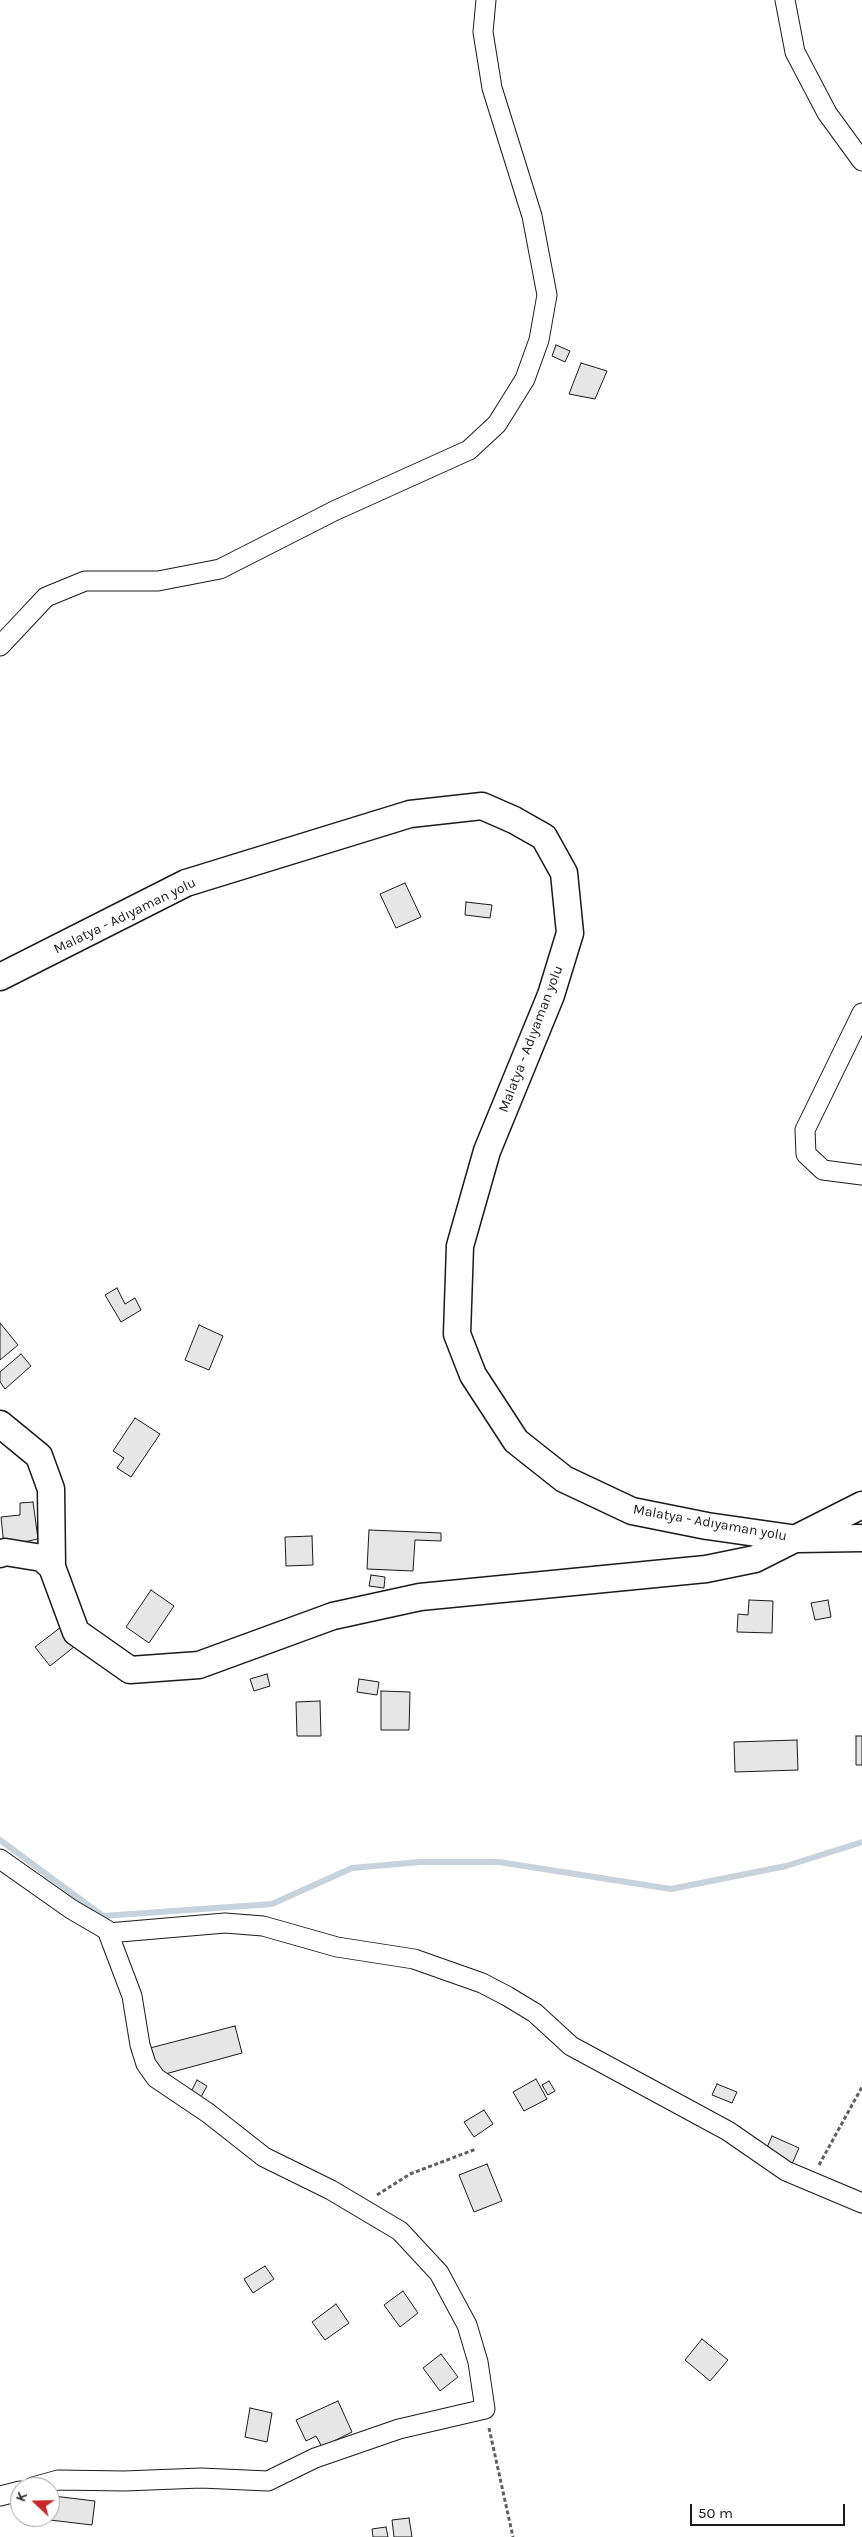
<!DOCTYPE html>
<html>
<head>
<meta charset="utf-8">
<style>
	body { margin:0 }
	#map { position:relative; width:862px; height:2537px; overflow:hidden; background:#fff; font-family:Karla,sans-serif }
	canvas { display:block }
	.north { position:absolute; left:10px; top:2477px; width:50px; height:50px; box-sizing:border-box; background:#fff; border:1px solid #a3a3a3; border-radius:50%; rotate:291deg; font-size:14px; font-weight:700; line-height:20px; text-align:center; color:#1a1a1a }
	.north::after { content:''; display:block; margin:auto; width:18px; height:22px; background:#c62828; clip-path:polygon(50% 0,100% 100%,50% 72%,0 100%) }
	.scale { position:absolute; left:690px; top:2504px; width:155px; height:22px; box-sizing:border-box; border:2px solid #1a1a1a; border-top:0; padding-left:6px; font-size:15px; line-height:18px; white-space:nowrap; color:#1a1a1a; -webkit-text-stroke:4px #fff; paint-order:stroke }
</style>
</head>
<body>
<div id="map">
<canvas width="862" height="2537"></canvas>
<div class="north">K</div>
<div class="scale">50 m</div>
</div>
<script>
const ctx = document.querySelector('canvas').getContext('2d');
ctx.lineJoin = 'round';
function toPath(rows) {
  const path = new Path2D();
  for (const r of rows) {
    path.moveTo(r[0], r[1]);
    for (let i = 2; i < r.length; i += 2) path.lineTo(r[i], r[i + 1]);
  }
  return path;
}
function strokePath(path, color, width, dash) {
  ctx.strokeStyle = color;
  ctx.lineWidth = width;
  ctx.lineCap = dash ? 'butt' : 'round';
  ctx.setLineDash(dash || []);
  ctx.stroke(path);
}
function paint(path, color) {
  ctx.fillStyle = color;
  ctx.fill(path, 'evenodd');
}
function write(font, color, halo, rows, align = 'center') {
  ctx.font = font + ' Karla,sans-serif';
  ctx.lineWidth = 4;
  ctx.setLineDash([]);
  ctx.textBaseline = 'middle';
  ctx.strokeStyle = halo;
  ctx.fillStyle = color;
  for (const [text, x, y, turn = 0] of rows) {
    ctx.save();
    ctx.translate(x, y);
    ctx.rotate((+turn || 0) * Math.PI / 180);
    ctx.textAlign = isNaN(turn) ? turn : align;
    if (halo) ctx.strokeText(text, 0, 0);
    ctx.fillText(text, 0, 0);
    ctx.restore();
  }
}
const stream = toPath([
	[0,1840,103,1916,272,1904,352,1868,420,1862,499,1862,671,1889,786,1866,862,1842]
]);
const building = toPath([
	[556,345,570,351,565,362,552,356,556,345],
	[581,363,607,371,595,399,569,394,581,363],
	[405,883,421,917,396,928,380,894,405,883],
	[466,902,492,905,490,918,465,915,466,902],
	[117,1288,125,1304,135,1298,141,1310,121,1322,105,1295,117,1288],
	[0,1323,18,1345,0,1360,0,1323],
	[199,1325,223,1336,209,1370,185,1360,199,1325],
	[21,1354,31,1366,5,1389,0,1382,0,1372,21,1354],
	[135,1418,160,1434,131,1477,117,1468,124,1458,113,1451,135,1418],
	[33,1502,38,1539,4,1546,1,1517,20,1515,20,1503,33,1502],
	[369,1530,441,1533,441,1541,415,1540,413,1571,367,1569,369,1530],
	[312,1536,313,1565,286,1566,285,1537,312,1536],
	[371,1575,385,1577,384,1588,369,1586,371,1575],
	[151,1590,174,1606,149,1643,126,1627,151,1590],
	[749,1600,773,1601,772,1633,737,1632,738,1614,748,1615,749,1600],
	[828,1600,831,1617,815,1620,811,1603,828,1600],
	[61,1627,75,1646,50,1666,35,1647,61,1627],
	[267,1674,270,1686,254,1691,250,1679,267,1674],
	[359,1679,379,1682,377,1695,357,1692,359,1679],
	[381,1691,410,1692,409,1730,381,1730,381,1691],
	[320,1701,321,1736,297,1736,296,1702,320,1701],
	[856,1736,862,1736,862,1765,856,1765,856,1736],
	[797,1740,798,1770,735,1772,734,1742,797,1740],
	[235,2026,242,2053,158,2076,150,2048,235,2026],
	[536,2079,547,2099,524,2111,513,2092,536,2079],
	[197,2080,207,2086,201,2097,191,2092,197,2080],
	[549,2081,555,2091,548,2095,542,2085,549,2081],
	[717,2084,737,2092,732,2103,712,2095,717,2084],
	[484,2110,493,2124,474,2137,464,2122,484,2110],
	[772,2136,799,2148,792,2164,765,2152,772,2136],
	[487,2164,502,2201,474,2212,459,2175,487,2164],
	[265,2266,274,2279,253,2293,244,2279,265,2266],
	[403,2291,418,2313,400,2327,384,2305,403,2291],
	[336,2304,349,2323,325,2340,312,2322,336,2304],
	[702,2339,728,2360,710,2381,685,2360,702,2339],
	[441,2354,458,2377,440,2391,423,2368,441,2354],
	[338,2401,352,2432,322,2447,316,2436,306,2441,296,2420,338,2401],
	[250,2408,272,2413,267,2442,245,2437,250,2408],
	[53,2496,95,2501,92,2525,50,2520,53,2496],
	[409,2518,412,2537,394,2537,392,2520,409,2518],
	[386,2527,388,2537,373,2537,372,2529,386,2527]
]);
const path = toPath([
	[819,2165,862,2087],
	[377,2195,410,2174,476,2149],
	[489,2428,513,2537]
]);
const street = toPath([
	[785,0,795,52,827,113,862,161],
	[0,646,46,597,85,581,158,581,220,569,334,511,469,450,497,424,525,379,539,340,547,295,532,216,492,88,483,32,486,0],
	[862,1013,805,1130,806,1154,823,1170,862,1175],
	[0,1859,71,1909,107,1930,132,1996,140,2045,146,2064,156,2078,208,2113,264,2157,331,2190,400,2231,439,2273,467,2325,478,2362,485,2409,399,2429,315,2458,268,2481,201,2478,124,2481,58,2480,33,2487],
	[108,1933,225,1923,263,1926,337,1947,414,1959,482,1983,507,1996,535,2013,571,2046,728,2131,786,2171,862,2203],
	[0,2496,20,2491]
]);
const secondary = toPath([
	[0,977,186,883,410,814,482,806,514,820,544,837,564,873,570,933,551,995,487,1151,460,1246,457,1334,473,1375,516,1441,564,1479,632,1511,707,1526,798,1539,862,1538],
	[0,1424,39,1456,51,1489,52,1567,76,1632,130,1670,199,1665,333,1616,420,1597,706,1569,755,1559,862,1505],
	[0,1554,5,1552,42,1558,52,1567]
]);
const streetNames = [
	["Malatya - Adıyaman yolu",125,916,-26],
	["Malatya - Adıyaman yolu",531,1039,-69],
	["Malatya - Adıyaman yolu",710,1523,10]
];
strokePath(stream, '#c6d2dc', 6);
paint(building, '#e6e6e6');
strokePath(building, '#1a1a1a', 1);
strokePath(street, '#1a1a1a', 21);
strokePath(secondary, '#1a1a1a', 29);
strokePath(path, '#5f5f5f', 3, [4, 2.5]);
strokePath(street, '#fff', 19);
strokePath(secondary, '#fff', 26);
write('14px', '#1a1a1a', '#fff', streetNames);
</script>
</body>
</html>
